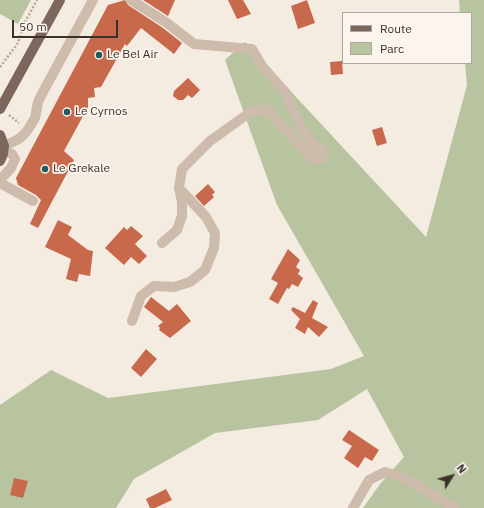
<!DOCTYPE html>
<html>
<head>
<meta charset="utf-8">
<style>
	body { margin:0 }
	#map { position:relative; width:484px; height:508px; overflow:hidden; background:#f4ebe1; font-family:"IBM Plex Sans",sans-serif }
	canvas { display:block }
	.legend { position:absolute; left:342px; top:12px; width:130px; height:52px; box-sizing:border-box; background:#fbf5ee; border:1px solid #aea6a0; margin:0; padding:5px 7px; list-style:none; font-size:12px; color:#3b302b }
	.legend li { display:flex; align-items:center; gap:8px; height:20px }
	.legend b { width:20px; border:1px solid #aea6a0 }
	.north { position:absolute; left:432px; top:456px; width:40px; height:40px; -webkit-text-stroke:3px #fbf5ee; paint-order:stroke; rotate:53deg; font-size:11px; font-weight:700; line-height:16px; text-align:center; color:#3b302b }
	.north::after { content:''; display:block; margin:auto; width:14px; height:18px; background:#3b302b; clip-path:polygon(50% 0,100% 100%,50% 72%,0 100%) }
	.scale { position:absolute; left:12px; top:20px; width:106px; height:18px; box-sizing:border-box; border:2px solid #3b302b; border-top:0; padding-left:5px; font-size:12px; line-height:14px; white-space:nowrap; color:#3b302b; -webkit-text-stroke:3px #fbf5ee; paint-order:stroke }
</style>
</head>
<body>
<div id="map">
<canvas width="484" height="508"></canvas>
<ul class="legend">
<li><b style="height:5px;background:#7d675c"></b>Route</li>
<li><b style="height:11px;background:#b8c4a0"></b>Parc</li>
</ul>
<div class="north">N</div>
<div class="scale">50 m</div>
</div>
<script>
const ctx = document.querySelector('canvas').getContext('2d');
ctx.lineJoin = 'round';
function paint(path, color) {
  ctx.fillStyle = color;
  ctx.fill(path, 'evenodd');
}
function toPath(rows) {
  const path = new Path2D();
  for (const r of rows) {
    path.moveTo(r[0], r[1]);
    for (let i = 2; i < r.length; i += 2) path.lineTo(r[i], r[i + 1]);
  }
  return path;
}
function strokePath(path, color, width, dash) {
  ctx.strokeStyle = color;
  ctx.lineWidth = width;
  ctx.lineCap = dash ? 'butt' : 'round';
  ctx.setLineDash(dash || []);
  ctx.stroke(path);
}
function write(font, color, halo, rows, align = 'center') {
  ctx.font = font + ' "IBM Plex Sans",sans-serif';
  ctx.lineWidth = 3.5;
  ctx.setLineDash([]);
  ctx.textBaseline = 'middle';
  ctx.strokeStyle = halo;
  ctx.fillStyle = color;
  for (const [text, x, y, turn = 0] of rows) {
    ctx.save();
    ctx.translate(x, y);
    ctx.rotate((+turn || 0) * Math.PI / 180);
    ctx.textAlign = isNaN(turn) ? turn : align;
    if (halo) ctx.strokeText(text, 0, 0);
    ctx.fillText(text, 0, 0);
    ctx.restore();
  }
}
const green = toPath([
	[0,0,31,0,18,24,0,14],
	[459,0,484,0,484,508,363,508,380,484,404,457,367,389,318,420,215,433,134,479,116,508,0,508,0,405,51,370,108,398,331,369,364,356,277,205,225,60,245,42,426,237,467,85,465,63,471,63,471,13,460,13]
]);
const building = toPath([
	[125,0,128,5,163,28,182,43,174,54,141,28,127,46,125,44,101,87,94,88,95,97,88,98,88,107,64,151,74,160,38,228,30,224,41,200,36,195,18,185,16,178,108,5],
	[143,0,175,0,168,16],
	[228,0,243,0,251,14,237,19],
	[307,0,315,23,298,29,291,6],
	[342,61,343,74,331,75,330,62],
	[188,78,200,90,192,98,188,95,183,100,178,100,173,96,174,91],
	[382,127,387,143,377,146,372,130],
	[208,184,215,192,212,195,214,197,204,206,195,196],
	[58,220,72,227,68,235,88,250,93,251,90,276,79,274,77,282,66,279,71,259,45,247],
	[131,226,143,236,135,244,147,256,139,264,131,257,124,265,105,248,124,227,127,230],
	[288,249,300,260,296,267,300,270,298,274,303,278,298,287,292,284,289,289,287,288,278,304,269,299,278,283,271,279],
	[151,297,169,311,177,304,191,321,170,338,159,330,160,328,158,326,163,322,144,307],
	[313,300,318,303,312,318,328,327,319,337,308,327,305,334,295,328,300,319,291,310,293,307,305,313],
	[146,349,157,359,141,377,131,368],
	[349,430,379,450,372,461,365,457,358,468,344,458,352,446,342,440],
	[14,478,28,481,23,498,10,495],
	[166,489,172,500,155,508,150,508,146,499]
]);
const path = toPath([
	[0,67,18,43,25,22,37,0],
	[9,115,19,123]
]);
const minor = toPath([
	[131,0,167,23,194,44,252,49,262,66,285,92,301,128,312,143,323,152,322,158,313,159,272,115,265,109,252,111,210,141,182,169,179,188,182,202,182,216,177,230,162,243],
	[4,146,19,139,27,131,35,118,38,102,44,90,93,0],
	[0,180,11,168,15,159,12,154,3,150],
	[0,183,33,201],
	[132,321,141,296,154,286,174,287,190,282,205,270,214,248,215,233,206,217,179,188],
	[353,508,369,480,385,472,406,479,455,508]
]);
const major = toPath([
	[0,109,60,0],
	[0,135,4,146,3,154,0,161]
]);
const markers = [
	[99,55,4,"#1f5a5e"],
	[67,112,4,"#1f5a5e"],
	[45,169,4,"#1f5a5e"]
];
const poiNames = [
	["Le Bel Air",107,55],
	["Le Cyrnos",75,112],
	["Le Grekale",53,169]
];
paint(green, '#b8c4a0');
paint(building, '#c8694b');
strokePath(path, '#b9a596', 2.5, [2, 2]);
strokePath(minor, '#cdbbac', 10);
strokePath(major, '#7d675c', 10);
for (const [x, y, r, color] of markers) {
  const dot = new Path2D();
  dot.arc(x, y, r, 0, 2 * Math.PI);
  ctx.fillStyle = color;
  ctx.fill(dot);
  strokePath(dot, '#fbf5ee', 1.5);
}
write('12px', '#3b302b', '#fbf5ee', poiNames, 'left');
</script>
</body>
</html>
